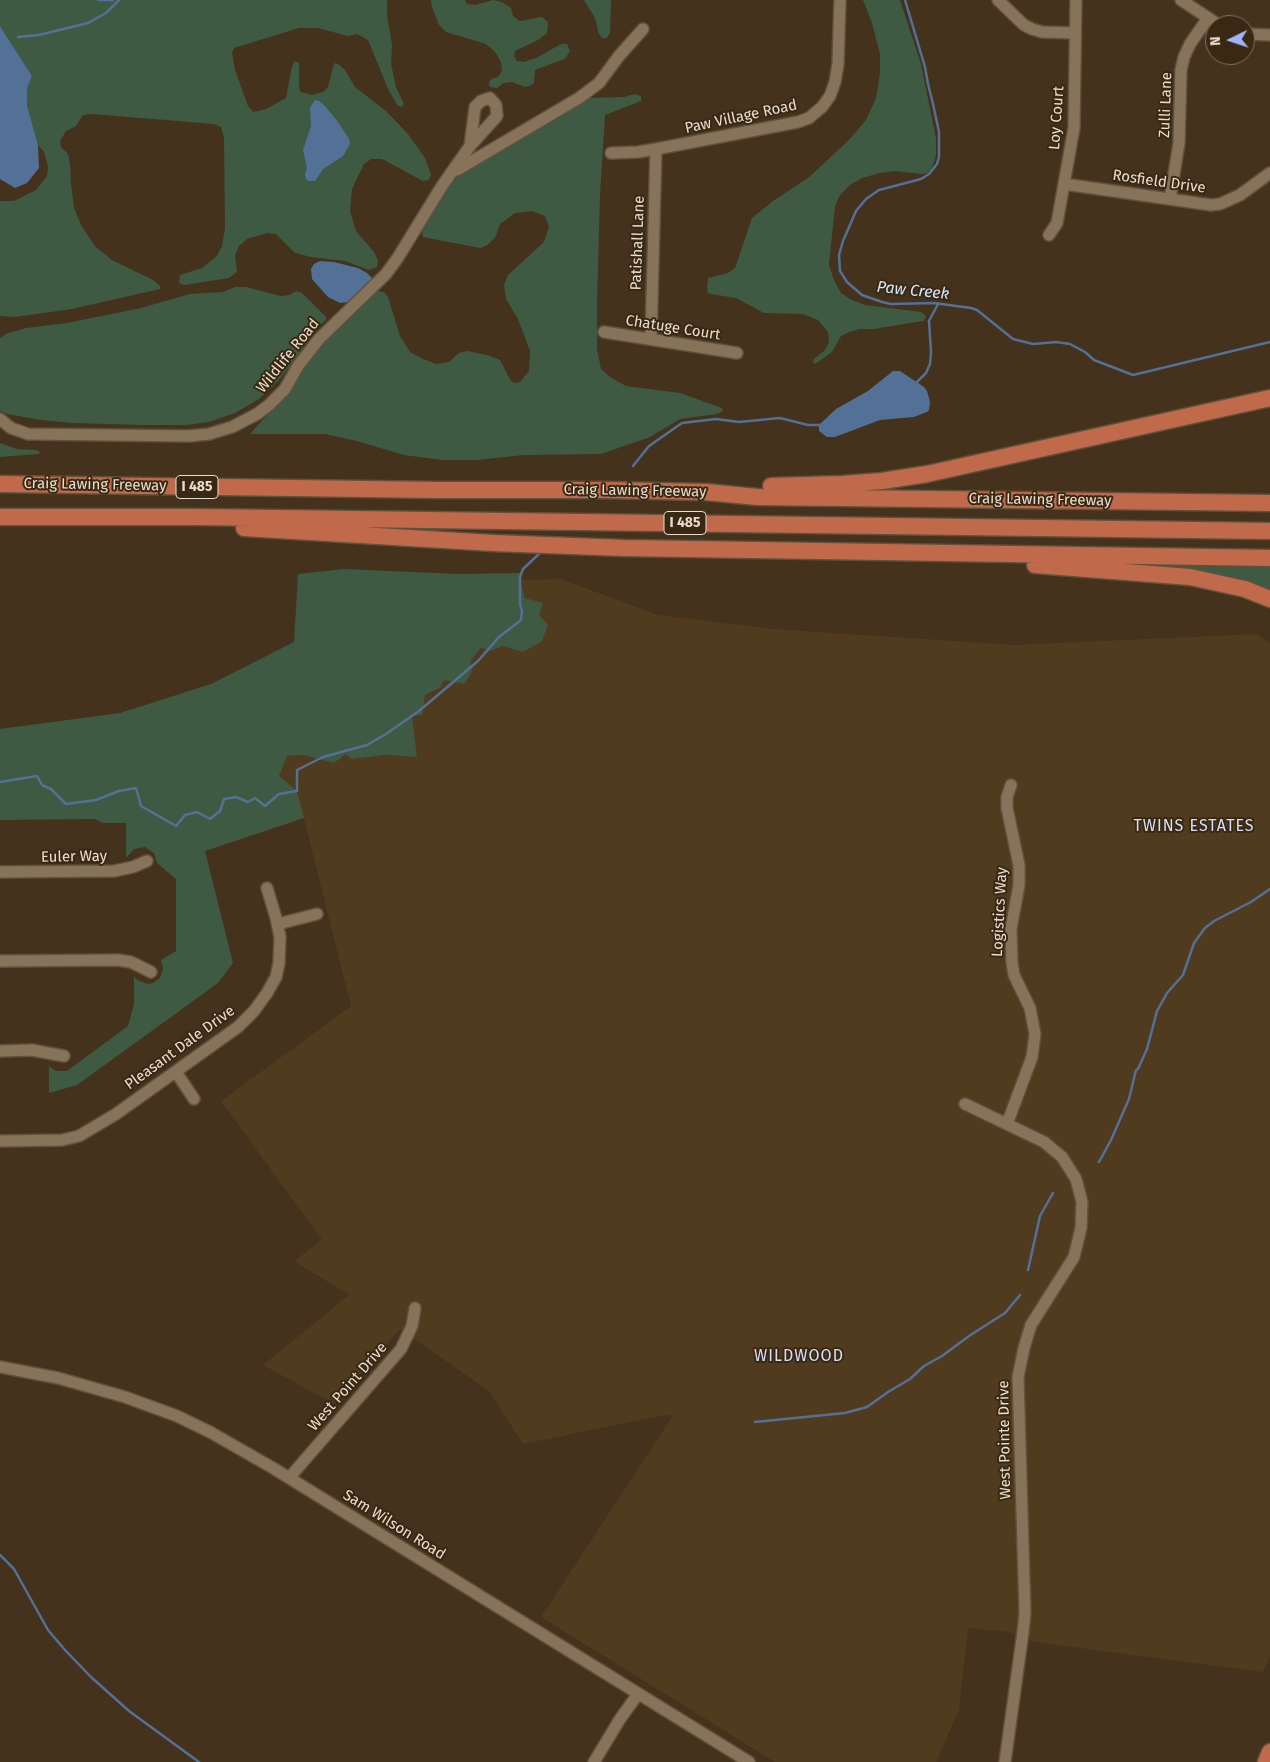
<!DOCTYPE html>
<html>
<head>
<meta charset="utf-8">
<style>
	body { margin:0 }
	#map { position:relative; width:1270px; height:1762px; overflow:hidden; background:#44321c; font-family:"Fira Sans",sans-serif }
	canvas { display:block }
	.north { position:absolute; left:1205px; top:15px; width:50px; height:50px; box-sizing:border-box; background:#392812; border:1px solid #7f705e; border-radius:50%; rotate:266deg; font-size:14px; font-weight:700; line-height:20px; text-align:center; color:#e8ddd0 }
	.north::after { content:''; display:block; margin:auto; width:18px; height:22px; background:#a0b3fd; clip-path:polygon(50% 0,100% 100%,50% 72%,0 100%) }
</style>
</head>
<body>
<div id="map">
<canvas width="1270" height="1762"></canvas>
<div class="north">N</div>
</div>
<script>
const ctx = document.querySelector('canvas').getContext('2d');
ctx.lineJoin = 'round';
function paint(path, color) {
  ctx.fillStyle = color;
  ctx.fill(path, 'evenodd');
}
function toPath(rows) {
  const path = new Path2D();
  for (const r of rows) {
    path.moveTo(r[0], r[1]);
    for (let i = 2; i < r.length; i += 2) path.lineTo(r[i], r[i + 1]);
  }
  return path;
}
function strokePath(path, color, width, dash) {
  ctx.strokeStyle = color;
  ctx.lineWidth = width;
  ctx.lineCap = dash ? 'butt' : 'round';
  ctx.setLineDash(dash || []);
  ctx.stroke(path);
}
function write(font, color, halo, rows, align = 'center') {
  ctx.font = font + ' "Fira Sans",sans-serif';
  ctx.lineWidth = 4;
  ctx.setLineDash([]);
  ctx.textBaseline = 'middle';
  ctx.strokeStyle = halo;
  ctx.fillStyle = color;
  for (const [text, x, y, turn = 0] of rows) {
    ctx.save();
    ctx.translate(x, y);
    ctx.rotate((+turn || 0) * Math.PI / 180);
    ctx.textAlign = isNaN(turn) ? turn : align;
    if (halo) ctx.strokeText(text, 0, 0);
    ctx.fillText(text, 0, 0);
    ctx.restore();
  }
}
const built = toPath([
	[561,579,658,615,773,629,1015,645,1257,634,1270,643,1270,1657,1263,1672,1034,1642,1009,1632,968,1628,959,1710,936,1762,775,1762,541,1617,674,1414,650,1418,523,1444,489,1391,400,1329,334,1404,263,1365,349,1295,294,1261,322,1240,221,1101,351,1006,297,791,279,776,287,756,303,755,334,763,346,754,417,757,412,715,425,695,440,688,444,680,472,672,471,660,481,648,491,651,503,646,523,652,539,615,525,598,520,580]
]);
const green = toPath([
	[0,0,387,0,387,15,392,45,391,64,396,87,404,104,402,107,398,106,389,91,368,40,357,34,348,36,318,28,299,28,234,48,232,53,235,70,248,106,253,112,266,109,286,98,292,66,295,61,299,63,299,88,301,92,312,95,323,92,328,87,333,67,335,63,338,64,345,70,355,87,386,111,408,134,425,158,431,174,429,180,423,181,382,159,371,159,364,164,352,189,350,211,356,231,374,252,378,261,377,267,369,270,345,261,311,257,295,253,276,234,267,233,247,239,239,246,235,255,237,272,229,278,184,285,179,283,180,275,202,268,217,256,222,246,225,228,224,138,221,127,214,124,93,114,83,115,76,126,66,131,60,141,61,147,68,154,70,164,71,183,74,208,81,225,95,246,112,260,153,280,160,286,160,289,72,309,15,317,0,316,0,201,14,201,36,190,47,176,48,167,44,152,38,145,35,137,27,106,27,87,32,76,0,26],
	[431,0,465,0,467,4,475,5,493,0,502,2,511,8,513,16,520,21,542,17,548,22,547,33,538,40,515,51,514,56,517,61,524,62,536,58,561,44,567,44,570,51,565,59,535,70,534,83,530,86,525,87,512,82,504,83,497,88,490,87,489,83,491,79,498,77,502,71,501,62,495,52,486,44,446,32,439,25,432,7],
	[584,0,611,0,610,33,607,38,602,38,599,34,595,18],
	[863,0,900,0,921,64,936,139,936,155,932,168,927,173,922,174,895,171,880,173,862,178,850,185,840,195,835,206,829,265,834,280,841,293,850,299,865,305,921,312,926,316,924,321,916,322,874,329,860,329,849,332,841,336,832,352,815,364,813,362,814,359,825,350,829,342,828,332,818,320,803,314,764,313,736,298,711,294,708,293,707,288,708,278,728,273,735,268,752,218,773,201,808,178,849,140,866,120,876,98,880,73,880,54,872,23],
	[635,94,641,96,641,101,605,115,600,194,597,304,597,349,601,369,610,377,626,386,680,393,722,408,723,411,717,414,680,419,650,437,601,454,524,455,476,460,443,460,404,455,357,441,325,434,250,434,284,396,325,341,372,293,377,291,384,292,388,297,400,336,410,352,423,359,436,364,449,362,459,353,467,351,487,355,500,360,511,381,514,383,520,382,529,371,530,351,518,319,506,299,504,285,508,275,544,242,549,227,545,216,532,211,515,213,500,224,495,238,486,246,480,248,423,237,422,231,449,186,461,173,587,98,624,97],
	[235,287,246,287,281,296,290,295,296,291,302,293,326,317,326,320,315,329,296,359,278,381,259,399,235,413,209,422,187,425,143,425,73,423,41,420,7,414,0,411,0,338,8,333,26,328,67,323,141,308,190,294,223,292],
	[0,443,17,449,36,450,40,452,39,454,0,457],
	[1159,565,1270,567,1270,594,1159,569],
	[344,569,457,574,521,573,520,580,525,598,543,603,539,615,548,625,542,641,523,652,503,646,491,651,481,648,471,660,472,672,464,684,444,680,440,688,425,695,422,715,412,716,417,757,385,755,351,759,346,754,334,763,303,755,287,756,279,776,297,791,304,818,205,851,233,963,218,983,77,1085,49,1093,49,1066,56,1071,67,1071,128,1026,134,1004,134,976,137,980,148,984,153,983,160,978,163,968,161,960,176,951,176,879,157,863,154,853,145,847,134,849,126,858,126,823,104,823,94,819,0,820,0,729,120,713,211,684,294,642,298,574]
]);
const water = toPath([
	[0,26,32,76,27,88,27,106,38,145,39,168,27,183,15,188,0,179],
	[315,100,319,101,325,106,338,122,349,139,350,144,343,156,323,169,315,181,309,181,306,179,305,174,307,168,303,150,311,126,310,108],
	[320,261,334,262,358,268,367,273,373,279,354,297,348,302,340,303,328,297,312,279,311,269,314,264],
	[893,371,900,371,924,387,927,391,930,402,929,410,927,412,914,417,880,420,835,437,827,437,819,431,819,425,836,409,868,391]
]);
const stream = toPath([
	[98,0,113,0],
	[905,0,925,67,928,84,933,104,939,132,939,157,937,164,929,174,921,179,879,190,866,199,856,211,843,241,839,255,840,271,847,282,862,295,882,302,891,304,934,303,971,308,977,310,1013,339,1033,344,1056,342,1070,344,1085,352,1094,360,1133,375,1270,342],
	[18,37,39,35,88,23,106,13,119,0],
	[916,383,926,373,930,364,931,352,929,321,938,304],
	[633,466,649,446,682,423,716,419,739,422,780,418,808,425,822,425],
	[0,782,37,776,42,785,51,789,66,804,96,800,119,791,136,788,141,806,176,826,185,815,197,812,210,819,220,811,224,799,236,797,248,802,255,798,265,806,279,794,297,791,297,770,323,757,367,745,386,734,419,711,478,661,499,637,521,620,522,611,520,604,520,577,523,569,540,553],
	[1099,1162,1111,1140,1129,1099,1136,1070,1138,1069,1147,1049,1157,1011,1167,993,1183,975,1194,943,1205,928,1214,921,1251,902,1270,889],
	[1028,1270,1040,1216,1053,1193],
	[755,1422,845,1413,867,1407,888,1392,910,1379,924,1366,942,1356,969,1336,1005,1313,1020,1295],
	[0,1555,14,1569,48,1630,65,1650,91,1677,129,1711,199,1762]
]);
const minor = toPath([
	[998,0,1024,25,1032,29,1042,32,1075,33],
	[1181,0,1219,25],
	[1245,34,1270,35],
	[611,153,638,152,656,149,798,122,809,118,822,107,830,96,835,82,838,64,840,0],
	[457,170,579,98,599,83,619,56,643,29],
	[1064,184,1211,205,1220,204,1240,195,1270,173],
	[1170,199,1179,143,1181,70,1184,57,1190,44,1208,18],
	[1049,235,1057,223,1074,128,1076,0],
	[604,332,737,353],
	[651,338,656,149],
	[0,419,11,428,28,434,189,436,209,434,232,427,257,414,269,405,285,389,298,366,319,339,386,274,397,259,442,186,470,146,475,107,481,101,490,98,496,105,497,116,470,146],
	[0,872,114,871,133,867,147,861],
	[278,924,317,914],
	[0,961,118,960,131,962,151,972],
	[0,1051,32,1050,64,1056],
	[176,1072,194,1099],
	[965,1104,1044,1142,1062,1157,1076,1179,1082,1202,1081,1228,1074,1257,1031,1325,1024,1348,1018,1377,1025,1613,1023,1632,1005,1762],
	[1007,1124,1032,1057,1035,1034,1030,1008,1014,975,1012,963,1011,929,1019,885,1019,865,1007,808,1007,797,1011,785],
	[0,1141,62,1140,79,1136,116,1114,238,1027,254,1011,267,993,276,977,279,963,280,937,276,918,267,888],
	[0,1367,58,1378,125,1397,177,1416,210,1432,273,1468,749,1762],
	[289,1478,401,1349,412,1326,415,1308],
	[594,1762,620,1719,638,1694]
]);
const highway = toPath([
	[0,484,438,490,605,490,706,492,757,497,1270,503],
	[771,486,842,484,882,481,927,474,1270,398],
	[0,517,197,517,1270,531],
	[244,528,493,543,624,548,1270,558],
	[1035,565,1190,577,1245,589,1270,599],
	[1266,1762,1270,1752]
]);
const shields = [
	[197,487,42],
	[685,523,42]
];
const shieldNames = [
	["I 485",197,487],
	["I 485",685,523]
];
const streetNames = [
	["Zulli Lane",1166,105,-88],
	["Paw Village Road",741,117,-12],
	["Loy Court",1057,118,-86],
	["Rosfield Drive",1159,182,8],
	["Patishall Lane",638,243,-88],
	["Chatuge Court",673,328,9],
	["Wildlife Road",288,356,-51],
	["Craig Lawing Freeway",95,485,1],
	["Craig Lawing Freeway",635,491,1],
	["Craig Lawing Freeway",1040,500,1],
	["Euler Way",74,857,-1],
	["Logistics Way",1000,912,-87],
	["Pleasant Dale Drive",180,1048,-36],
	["West Point Drive",348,1387,-49],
	["West Pointe Drive",1005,1440,-91],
	["Sam Wilson Road",394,1525,32]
];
const waterNames = [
	["Paw Creek",913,291,6]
];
const neighbourhoodNames = [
	["TWINS ESTATES",1194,827],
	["WILDWOOD",799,1357]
];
paint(built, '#513b1e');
paint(green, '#3f5a43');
paint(water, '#537196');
strokePath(stream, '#537196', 2.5);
strokePath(minor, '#5f513d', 14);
strokePath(highway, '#5f513d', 19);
strokePath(minor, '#87735a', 11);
strokePath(highway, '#c06a4b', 16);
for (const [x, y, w] of shields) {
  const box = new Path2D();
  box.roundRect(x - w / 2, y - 11.5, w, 23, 4);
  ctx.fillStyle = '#392812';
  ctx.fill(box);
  strokePath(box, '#e8ddd0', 1);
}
write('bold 14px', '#e8ddd0', null, shieldNames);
write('15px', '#e8ddd0', '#392812', streetNames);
write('italic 16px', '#d1e4fc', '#392812', waterNames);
ctx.letterSpacing = '1px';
write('16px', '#d6defb', '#392812', neighbourhoodNames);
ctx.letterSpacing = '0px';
</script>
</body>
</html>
